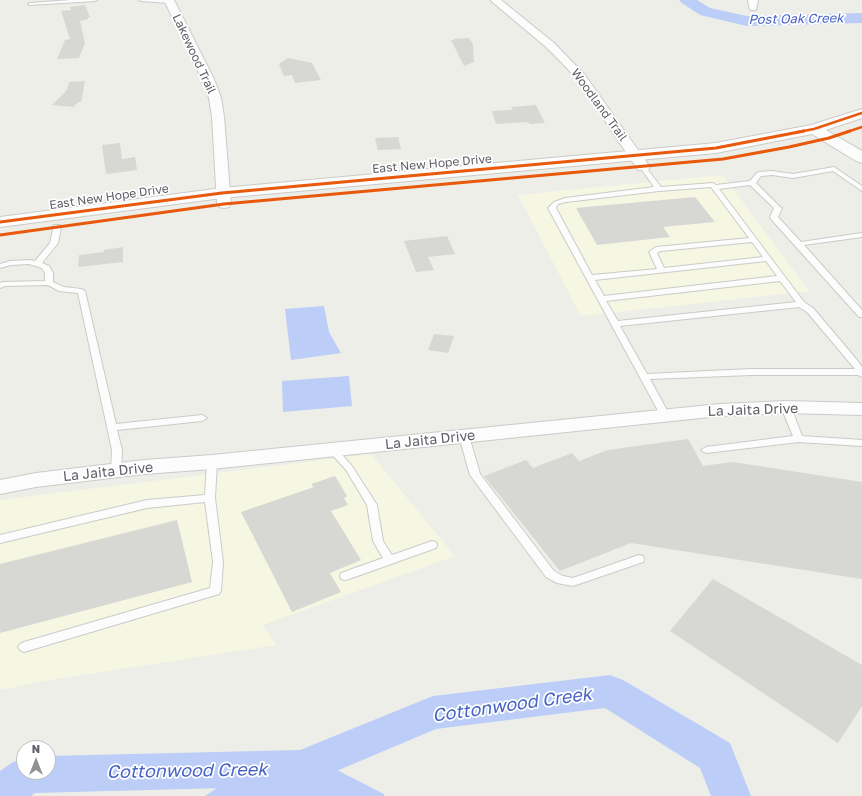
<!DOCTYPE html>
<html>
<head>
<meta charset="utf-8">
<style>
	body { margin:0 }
	#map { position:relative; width:862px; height:796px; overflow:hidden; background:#eeeee8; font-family:"Golos Text",sans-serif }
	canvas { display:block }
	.north { position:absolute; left:16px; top:740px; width:40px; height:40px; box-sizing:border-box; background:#fff; border:1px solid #bfbfc2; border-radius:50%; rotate:0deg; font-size:11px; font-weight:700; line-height:16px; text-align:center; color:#5e5f67 }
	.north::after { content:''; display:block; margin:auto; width:14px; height:18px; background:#909194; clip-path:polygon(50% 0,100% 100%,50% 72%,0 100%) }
</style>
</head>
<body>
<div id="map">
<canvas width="862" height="796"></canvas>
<div class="north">N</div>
</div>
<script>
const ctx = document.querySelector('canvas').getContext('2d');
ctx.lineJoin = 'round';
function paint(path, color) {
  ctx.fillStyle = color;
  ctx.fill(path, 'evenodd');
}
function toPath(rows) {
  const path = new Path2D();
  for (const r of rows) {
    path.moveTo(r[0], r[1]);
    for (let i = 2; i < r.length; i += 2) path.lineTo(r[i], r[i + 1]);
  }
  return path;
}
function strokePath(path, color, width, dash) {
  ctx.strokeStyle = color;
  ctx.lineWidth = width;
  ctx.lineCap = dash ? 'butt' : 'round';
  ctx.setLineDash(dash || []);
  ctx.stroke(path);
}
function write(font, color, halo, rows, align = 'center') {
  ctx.font = font + ' "Golos Text",sans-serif';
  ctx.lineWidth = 3.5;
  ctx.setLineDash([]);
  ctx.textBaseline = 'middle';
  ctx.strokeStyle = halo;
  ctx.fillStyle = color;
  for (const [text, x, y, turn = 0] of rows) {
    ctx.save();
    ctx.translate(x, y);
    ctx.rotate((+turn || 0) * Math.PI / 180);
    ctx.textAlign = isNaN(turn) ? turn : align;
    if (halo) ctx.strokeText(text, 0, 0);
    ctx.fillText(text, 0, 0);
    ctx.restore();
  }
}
const commercial = toPath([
	[723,175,809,291,581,316,518,195],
	[371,454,455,556,263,625,276,645,50,680,0,690,0,500]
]);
const water = toPath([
	[324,306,329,332,341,353,291,360,285,309],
	[349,376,352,406,283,412,282,381],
	[319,761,384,794,384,796,205,796,217,788,257,784]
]);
const river = toPath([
	[679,0,697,0,710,8,747,16,862,13,862,23,747,26,700,15,682,3,679,0],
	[610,675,623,680,730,743,751,796,711,796,700,768,605,708,436,729,301,786,35,793,31,796,0,796,0,771,13,762,24,758,24,772,48,772,48,756,300,750,433,696,610,675]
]);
const building = toPath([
	[85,5,90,17,88,17,88,19,80,21,85,43,79,58,57,59,65,40,70,39,61,11,71,10,70,7],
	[469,38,473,44,474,62,464,66,451,40,454,40,453,39],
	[288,58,312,63,321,80,295,83,292,75,284,76,279,64],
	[85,81,81,102,78,102,74,107,52,105,67,90,69,82],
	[536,105,545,123,530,124,528,122,496,124,492,111,513,110,511,107],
	[398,137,401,149,378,150,375,138],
	[120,143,122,159,135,157,137,170,106,174,102,145],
	[695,197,715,222,663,227,670,237,597,245,576,208],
	[447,236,455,254,428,257,434,270,416,272,404,241],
	[123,247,123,262,78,267,79,255,104,252,104,250],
	[434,334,454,336,448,353,428,350],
	[688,439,703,466,733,462,862,482,862,579,631,543,560,571,484,476,526,460,533,468,572,453,579,461,608,450],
	[335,476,347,496,344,498,348,505,331,511,361,560,330,573,341,592,292,612,241,512,314,487,311,484],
	[177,520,192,582,0,633,0,564],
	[713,579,862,665,862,706,838,743,670,631]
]);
const service = toPath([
	[71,0,97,0,95,1,30,5,28,4,30,3,71,0],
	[139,0,162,0,172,2,170,3,141,1,139,0],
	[643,165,645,166,661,187,713,183,716,185,750,181,757,173,759,172,772,171,793,174,834,167,862,186,862,191,833,171,793,178,772,175,761,176,756,183,780,207,782,208,778,217,801,242,862,233,862,237,804,245,862,310,862,317,859,317,771,219,770,217,774,208,750,185,719,189,804,302,813,308,857,360,862,367,862,377,858,375,751,375,650,379,670,416,665,419,662,418,548,208,554,202,565,198,654,187,640,167,643,165],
	[711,187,749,238,656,247,649,252,657,269,592,275,556,208,558,204,566,202,659,191,711,187],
	[752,242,763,257,664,268,657,253,661,251,752,242],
	[766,261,777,276,604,296,595,280,766,261],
	[780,281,796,302,618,321,606,301,780,281],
	[799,307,807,312,855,369,751,369,647,374,620,326,799,307],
	[54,225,60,225,61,227,58,243,42,263,49,266,53,273,53,282,64,287,81,289,85,291,116,424,202,415,207,418,202,421,117,430,122,450,121,471,119,473,116,474,113,473,111,471,112,450,78,293,59,291,48,285,5,286,0,288,0,283,3,282,45,281,45,273,42,268,29,264,11,265,0,268,0,264,10,261,29,260,35,261,50,243,54,225],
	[786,404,791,407,802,436,862,440,862,446,799,442,706,453,701,450,706,447,793,436,781,407,786,404],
	[464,433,469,436,480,474,554,571,563,576,573,578,639,555,643,556,644,559,643,562,573,586,557,583,546,577,470,475,459,436,464,433],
	[333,447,336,448,352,466,377,505,383,541,392,555,432,541,436,542,437,545,436,548,349,579,345,580,341,579,340,576,341,573,383,558,373,541,367,505,346,470,328,450,333,447],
	[212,459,215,460,217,462,215,498,223,562,221,591,219,594,24,652,20,650,18,647,20,644,24,642,210,588,213,562,205,502,147,508,0,543,0,535,147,500,205,495,207,462,209,460,212,459]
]);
const minor = toPath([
	[164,0,174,0,214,79,221,98,224,117,231,204,229,207,224,208,219,207,217,204,212,117,209,98,202,79,164,0],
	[490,0,501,0,554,43,585,75,650,167,648,170,638,170,577,79,562,63,546,47,490,0],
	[748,0,758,0,756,10,750,10,748,0],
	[786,401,862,403,862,415,786,413,720,416,212,469,144,474,36,487,0,494,0,480,36,473,144,460,212,455,720,404,786,401]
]);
const tertiary = toPath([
	[862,109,862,118,826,130,862,151,862,163,856,161,812,134,716,153,222,198,0,227,0,217,222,188,716,143,811,125,862,109]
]);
const cyclewayFar1 = toPath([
	[798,132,814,129,862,113],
	[847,132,862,127]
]);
const cycleway = toPath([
	[0,222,222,193,716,148,804,131],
	[0,235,224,204,723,159,789,147,829,138,850,131]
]);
const farStreetnames = [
	["Lakewood Trail",194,54,65],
	["Woodland Trail",599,105,54],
	["East New Hope Drive",432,164,-5],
	["East New Hope Drive",109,197,-8]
];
const farWaternames = [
	["Post Oak Creek",796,19,-1]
];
const streetNames = [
	["La Jaita Drive",753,410,-2],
	["La Jaita Drive",430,440,-6],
	["La Jaita Drive",108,472,-6]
];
const nearWaternames = [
	["Cottonwood Creek",512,705,-8],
	["Cottonwood Creek",187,771,-1]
];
paint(commercial, '#f6f7e2');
paint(water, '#bccef8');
paint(river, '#bccef8');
paint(building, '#d7d7d3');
strokePath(service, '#cacbc9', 2);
strokePath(minor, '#cacbc9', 2);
strokePath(tertiary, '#cacbc9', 2);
paint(service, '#fcfcfc');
paint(minor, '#fcfcfc');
paint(tertiary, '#fcfcfc');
strokePath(cyclewayFar1, '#e8590c', 2.5);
strokePath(cycleway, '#e8590c', 3);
write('12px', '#5e5f67', '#fff', farStreetnames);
write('italic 13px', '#4763c5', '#fff', farWaternames);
write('14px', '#5e5f67', '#fff', streetNames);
write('italic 18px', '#4763c5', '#fff', nearWaternames);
</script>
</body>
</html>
